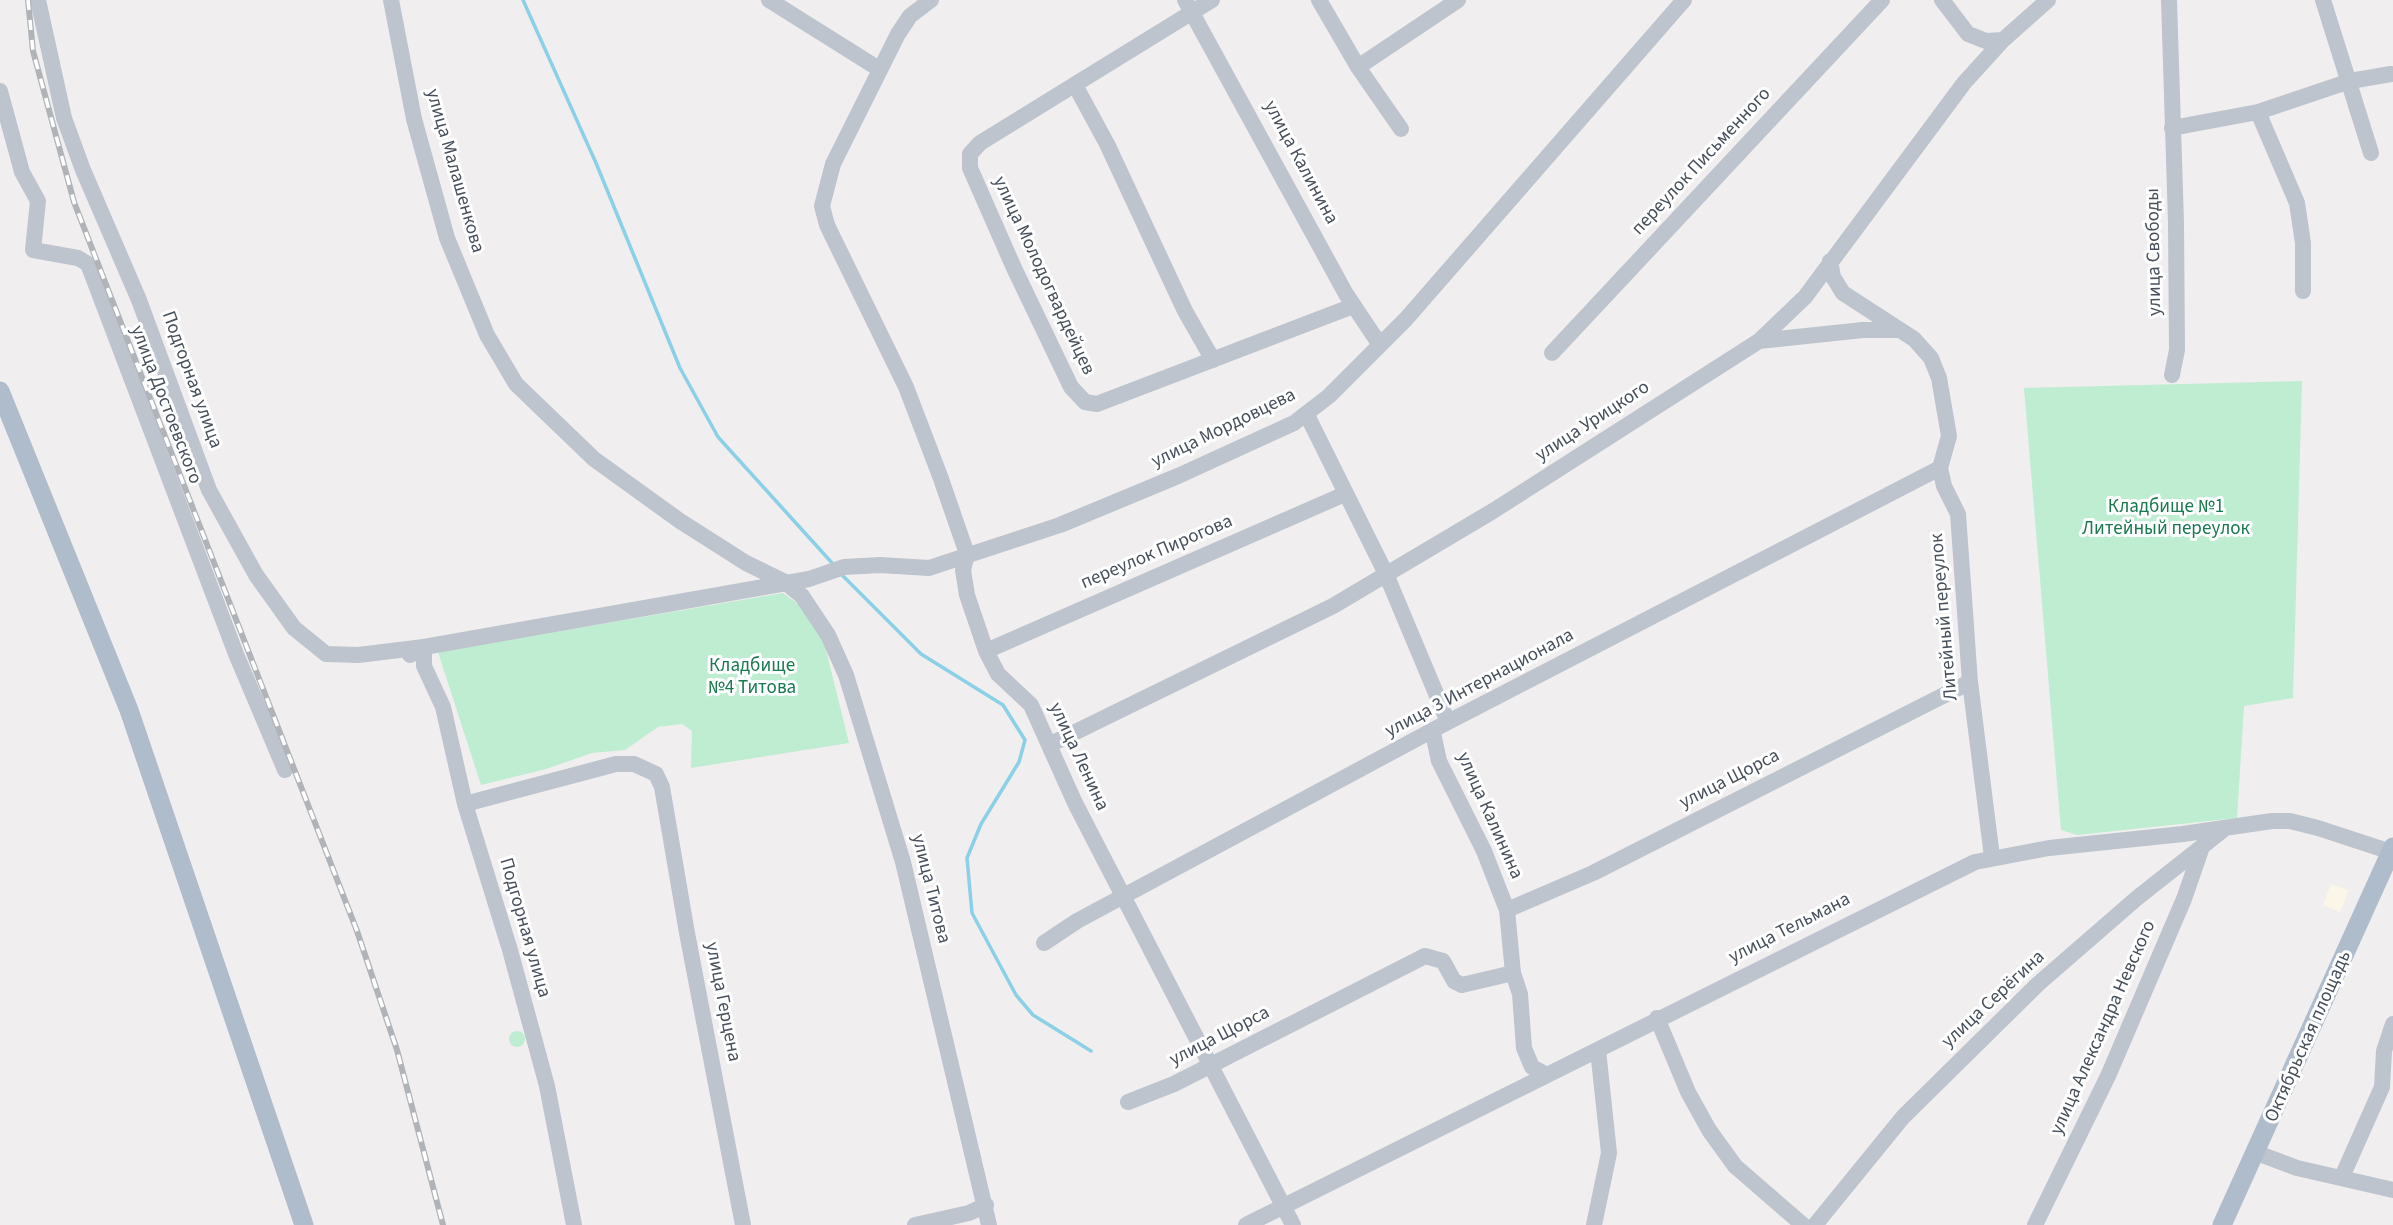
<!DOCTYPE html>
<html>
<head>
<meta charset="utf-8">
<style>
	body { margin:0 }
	canvas { display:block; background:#f0eeee }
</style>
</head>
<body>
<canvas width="2393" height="1225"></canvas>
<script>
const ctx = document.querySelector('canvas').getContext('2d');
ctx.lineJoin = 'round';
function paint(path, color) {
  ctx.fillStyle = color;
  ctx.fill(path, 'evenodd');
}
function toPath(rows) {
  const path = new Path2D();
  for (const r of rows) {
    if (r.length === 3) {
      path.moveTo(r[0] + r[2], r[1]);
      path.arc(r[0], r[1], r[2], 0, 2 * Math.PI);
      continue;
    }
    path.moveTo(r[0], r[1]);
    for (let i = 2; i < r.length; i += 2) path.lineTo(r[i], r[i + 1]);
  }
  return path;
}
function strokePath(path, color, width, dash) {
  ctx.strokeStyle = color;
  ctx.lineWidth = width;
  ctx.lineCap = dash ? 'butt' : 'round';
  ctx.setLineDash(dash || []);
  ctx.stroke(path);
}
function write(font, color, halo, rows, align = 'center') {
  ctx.font = font + ' "Source Sans 3",sans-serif';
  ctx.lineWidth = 6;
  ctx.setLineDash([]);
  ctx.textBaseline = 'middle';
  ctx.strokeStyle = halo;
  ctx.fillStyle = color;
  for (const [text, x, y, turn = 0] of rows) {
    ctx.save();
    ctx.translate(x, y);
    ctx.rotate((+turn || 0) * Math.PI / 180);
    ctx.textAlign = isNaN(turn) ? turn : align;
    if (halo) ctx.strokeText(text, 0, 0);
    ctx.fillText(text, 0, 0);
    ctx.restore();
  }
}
const commercial = toPath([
	[2331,884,2349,890,2340,912,2323,905]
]);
const green = toPath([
	[2302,381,2293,698,2244,706,2237,818,2077,835,2061,830,2024,388],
	[783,593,805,609,824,642,849,743,691,768,692,731,682,724,658,727,625,750,592,753,546,769,481,785,438,652],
	[517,1039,8]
]);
const stream = toPath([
	[523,0,596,163,680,368,718,437,833,564],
	[840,573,921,654,1003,705,1025,740,1019,762,981,824,967,858,972,913,1016,995,1033,1015,1091,1051]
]);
const minor = toPath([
	[38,0,64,118,83,170,139,300,209,490,256,575,294,628,326,654,358,655,424,647,424,666,443,707,465,804,510,950,547,1086,574,1225],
	[391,0,414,119,447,238,487,335,516,384,594,459,680,521,746,563,785,582,802,596,828,635,846,675,903,862,989,1225],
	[769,0,879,69],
	[931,0,910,16,898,34,833,164,822,206,827,225,906,387,940,476,967,554,963,570,967,595,986,651,998,674,1031,705,1075,803,1293,1225],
	[1185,0,1346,294,1380,345],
	[1212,0,980,143,970,154,970,168,1014,268,1071,387,1085,402,1097,404,1353,306],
	[1319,0,1358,67,1401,129],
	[1942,0,1968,34,1986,41,2003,40],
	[2169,0,2176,223,2177,350,2172,375],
	[2323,0,2371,153],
	[1358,67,1458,0],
	[1075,85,1107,144,1185,311,1213,360],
	[0,91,22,172,38,201,33,250,78,258,88,264,236,654,285,770],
	[2258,112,2297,203,2303,243,2303,291],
	[2172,128,2258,112,2350,81,2391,74],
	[1830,261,1833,277,1843,293,1914,339,1931,358,1939,378,1949,436,1940,468,1944,486,1958,514,1970,682,1992,857],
	[1759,341,1863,330,1897,330],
	[1552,353,1882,0],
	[1307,415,1386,574,1448,722],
	[986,651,1345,494],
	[410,655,424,647,809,579,844,567,880,565,929,568,1060,525,1178,476,1294,423,1329,396,1406,319,1684,0],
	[1433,733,1439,761,1484,851,1507,910,1513,973,1520,994,1524,1048,1532,1067,1545,1074],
	[1051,744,1333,606,1493,511,1759,341,1805,297,1964,83,2003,40,2048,0],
	[465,804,616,764,634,764,656,774,662,787,687,933,743,1225],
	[1507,910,1593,873,1970,682],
	[1044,943,1077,921,1448,722,1940,468],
	[1657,1018,1688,1092,1709,1130,1735,1166,1803,1225],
	[1128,1102,1174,1084,1425,956,1443,961,1454,981,1462,985,1513,973],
	[2257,1153,2297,1168,2393,1190],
	[2342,1177,2382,1087,2384,1051,2393,1024],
	[915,1225,969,1213,986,1205],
	[1246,1225,1975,862,2049,848,2183,834,2272,821,2290,821,2318,828,2391,852],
	[1594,1225,1609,1153,1598,1050],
	[1815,1225,1903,1117,2038,984,2137,898,2223,830],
	[2035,1225,2108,1076,2184,899,2202,847]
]);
const major = toPath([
	[0,391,129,710,304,1225],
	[2222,1225,2393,847]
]);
const rail = toPath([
	[28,0,33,51,74,202,357,931,397,1050,443,1225]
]);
const streetNames = [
	["переулок Письменного",1702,162,-47],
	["улица Калинина",1300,163,62],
	["улица Малашенкова",454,171,74],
	["улица Свободы",2155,252,-91],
	["улица Молодогвардейцев",1043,276,65],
	["Подгорная улица",191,380,70],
	["улица Достоевского",165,405,69],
	["улица Урицкого",1593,422,-33],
	["улица Мордовцева",1224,429,-26],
	["переулок Пирогова",1157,553,-23],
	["Литейный переулок",1945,617,-95],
	["улица 3 Интернационала",1480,684,-28],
	["улица Ленина",1078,757,65],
	["улица Щорса",1730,780,-27],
	["улица Калинина",1489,816,66],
	["улица Титова",930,889,76],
	["Подгорная улица",524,928,74],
	["улица Тельмана",1790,929,-27],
	["улица Серёгина",1994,1000,-43],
	["улица Герцена",722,1002,79],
	["улица Александра Невского",2104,1028,-66],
	["улица Щорса",1220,1037,-27],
	["Октябрьская площадь",2309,1037,-66]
];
const parkNames = [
	["Кладбище №1",2166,508],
	["Литейный переулок",2166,530],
	["Кладбище",752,667],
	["№4 Титова",752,689]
];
paint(commercial, '#fbf6e7');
paint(green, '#beedd2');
strokePath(stream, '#8cd0e8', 3.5);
strokePath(minor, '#bdc4cd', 16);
strokePath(major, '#afbccc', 19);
strokePath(rail, '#b0b3b8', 6);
strokePath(rail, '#fff', 3.5, [10]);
write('19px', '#47505b', '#fff', streetNames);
write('19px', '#1a794f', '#fff', parkNames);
</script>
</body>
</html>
